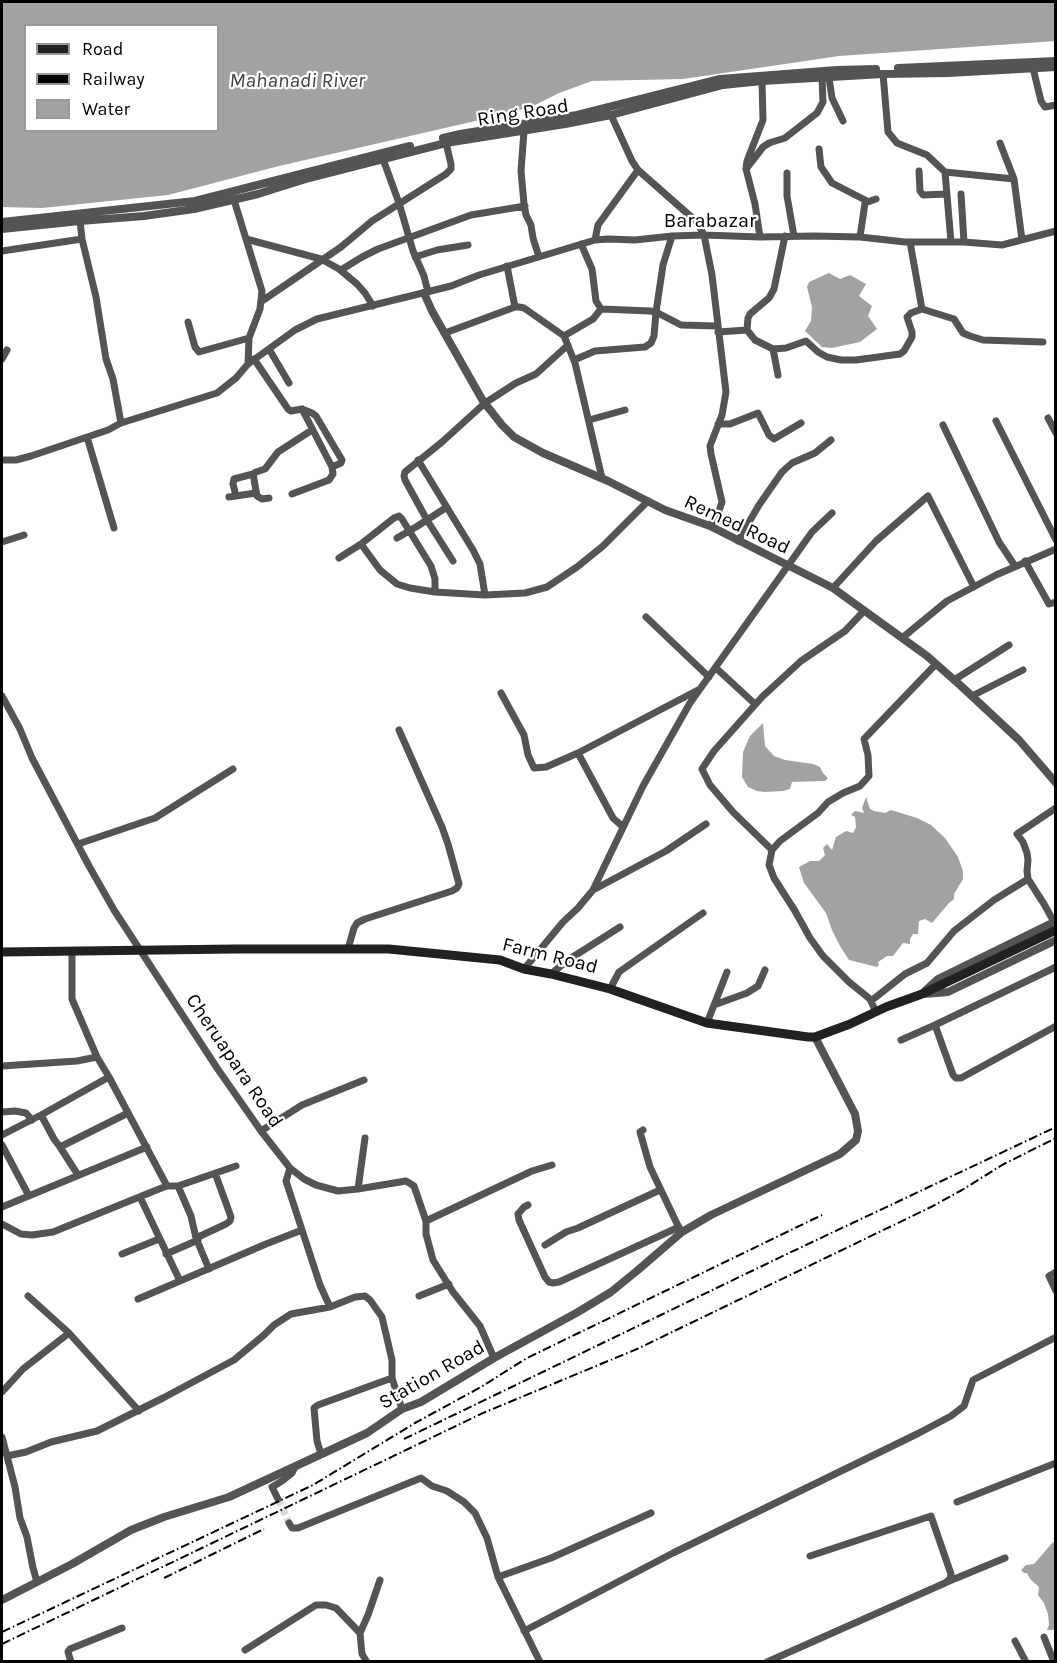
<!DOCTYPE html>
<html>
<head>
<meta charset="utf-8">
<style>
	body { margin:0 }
	#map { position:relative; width:1057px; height:1663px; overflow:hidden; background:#fff; font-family:Karla,sans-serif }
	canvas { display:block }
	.frame { position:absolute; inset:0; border:3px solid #000; pointer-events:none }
	.legend { position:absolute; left:24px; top:24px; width:195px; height:108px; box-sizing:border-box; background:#fff; border:2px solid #999; margin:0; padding:8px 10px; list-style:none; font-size:18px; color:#000 }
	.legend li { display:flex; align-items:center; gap:12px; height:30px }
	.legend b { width:30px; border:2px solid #999 }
</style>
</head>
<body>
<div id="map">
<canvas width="1057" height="1663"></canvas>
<div class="frame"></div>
<ul class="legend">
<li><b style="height:8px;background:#212121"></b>Road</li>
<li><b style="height:8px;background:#000"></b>Railway</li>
<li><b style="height:16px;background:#a2a2a2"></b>Water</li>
</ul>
</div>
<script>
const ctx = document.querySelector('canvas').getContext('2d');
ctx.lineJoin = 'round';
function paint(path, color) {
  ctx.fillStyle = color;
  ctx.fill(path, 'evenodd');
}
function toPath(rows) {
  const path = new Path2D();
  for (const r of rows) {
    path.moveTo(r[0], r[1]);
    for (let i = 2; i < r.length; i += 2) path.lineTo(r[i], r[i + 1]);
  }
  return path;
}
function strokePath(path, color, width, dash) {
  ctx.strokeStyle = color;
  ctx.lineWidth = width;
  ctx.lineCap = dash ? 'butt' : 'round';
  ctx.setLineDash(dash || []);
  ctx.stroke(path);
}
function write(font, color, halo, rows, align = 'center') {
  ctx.font = font + ' Karla,sans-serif';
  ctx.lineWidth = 4.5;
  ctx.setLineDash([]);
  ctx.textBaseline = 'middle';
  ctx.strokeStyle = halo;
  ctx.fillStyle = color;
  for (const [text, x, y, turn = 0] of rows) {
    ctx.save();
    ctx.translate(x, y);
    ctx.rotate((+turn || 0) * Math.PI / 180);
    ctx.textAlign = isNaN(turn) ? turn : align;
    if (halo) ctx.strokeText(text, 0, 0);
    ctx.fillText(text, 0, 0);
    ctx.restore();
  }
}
const water = toPath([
	[2,2,1055,2,1056,41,839,56,683,79,592,81,559,93,533,106,506,114,279,166,168,195,42,208,2,207],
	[26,26,218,26,218,130,26,130],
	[829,273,840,279,850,275,866,284,859,296,872,306,868,316,877,329,860,342,832,348,822,347,805,331,811,321,812,307,807,287,809,282],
	[763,723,765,746,774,756,785,760,813,764,820,767,823,773,828,778,825,781,792,782,790,789,783,791,765,792,757,791,748,787,742,777,743,752,750,736],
	[866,797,870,809,874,811,885,813,891,810,917,818,931,825,945,838,958,857,963,871,963,879,954,894,954,899,949,903,932,923,925,919,919,921,918,934,913,934,910,939,910,944,903,943,893,956,887,956,878,962,879,965,877,967,849,960,840,946,832,930,826,913,804,883,799,867,810,861,819,861,825,855,823,848,827,844,832,850,836,837,846,831,853,833,856,827,855,817,851,815,855,811,864,813,862,808],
	[1053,1542,1055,1542,1056,1629,1052,1630,1047,1630,1049,1625,1048,1614,1044,1603,1038,1595,1039,1587,1030,1579,1027,1573,1024,1573,1021,1570,1026,1565,1034,1564]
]);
const minorTunnel = toPath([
	[278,1499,289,1523]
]);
const minor = toPath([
	[1033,68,1041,101,1045,107,1056,105],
	[883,74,888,132,897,143,927,155,945,172],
	[829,78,832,98,843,121],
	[611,115,632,161,638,170,697,222,704,235,712,275,726,392,722,415,710,446,711,454,722,502,719,511,710,526],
	[524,131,521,171,524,204,526,215,531,225,533,238,539,257],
	[1000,143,1014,179,1022,240],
	[819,149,821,167,832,183,867,201],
	[383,159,399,203,413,251,424,276,428,292],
	[746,169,763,147,769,143,785,138,817,113,823,102,822,78],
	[919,171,920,191,923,195,946,194],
	[787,173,787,196,794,236],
	[961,194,964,242],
	[234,200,262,291,260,309,249,338,248,364],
	[80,221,82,239,96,297,106,359,113,379,121,423],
	[760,237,755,204,746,169,747,161,763,120,762,81],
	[860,237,865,203,876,199],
	[246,239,321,259,339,269,357,284,365,293,373,306],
	[595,240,598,225,638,170],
	[910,242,922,309,954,319,963,333,970,336,983,340,1043,342],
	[951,242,945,172,1014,179],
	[581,244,592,269,596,301,601,309,650,311,656,312,681,325,717,326],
	[2,251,82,239],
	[415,257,437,250,468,245],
	[507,266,515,307],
	[341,270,362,257,378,249,471,215,525,206],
	[262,301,341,247,372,221,446,174,451,169,451,164,446,143],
	[188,322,195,347,199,352,249,338],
	[747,330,748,318,750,314,769,298,774,289,785,236],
	[718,332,747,330,755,340,773,349,786,348,806,341,818,352,827,357,841,360,856,360,900,354,904,351,912,337,912,332,907,317,911,313,922,309],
	[445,333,515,307,519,307,524,308,564,336,575,363,602,478],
	[564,336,593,319,601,309],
	[269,349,289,383],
	[773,349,778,375],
	[2,359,7,350],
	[254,359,288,409,291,411,302,409,312,413,316,416,342,460,341,463,332,467,333,474,329,480,292,494],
	[574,360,595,351,645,347,651,343,654,336,656,312,663,265,672,236],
	[302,409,332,467],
	[1048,418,1056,433],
	[589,420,625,410],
	[996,421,1056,540],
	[718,424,730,424,758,413,769,435,774,439,801,423],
	[943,425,999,542,1015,566],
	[87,437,114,528],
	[2,460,16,460,31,456,108,430,121,423,217,393,236,378,248,364,295,330,317,319,451,286,479,275,595,240,608,239,635,240,672,236,704,235,760,237,814,236,860,237,905,242,964,242,1002,245,1056,231],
	[418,460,473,550,480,564,485,595],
	[236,496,233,484,234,479,253,474],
	[229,497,256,493],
	[269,498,262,499,257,496,253,474,256,472,265,469,278,452,312,430],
	[397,538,416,527,447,507],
	[738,541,759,505,782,472,792,463,815,453,831,440],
	[2,542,24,535],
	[361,544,380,570,397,584,410,588,435,592,485,595,525,593,547,587,577,567,603,546,648,501],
	[339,558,361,544,394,518,399,516,402,519,431,566,435,579,435,592],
	[453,561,427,520,405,480,404,476,405,472,442,442,485,403,516,383,536,374,568,345],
	[1025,561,1049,604,1056,602],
	[833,588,876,541,928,496,974,587],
	[646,617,709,677],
	[902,638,947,601,996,575,1056,549],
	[716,668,755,704],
	[954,680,1009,645],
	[501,693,524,735,528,755,534,768,546,767,578,753],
	[2,696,20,729,32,758,89,866,114,910,217,1068,261,1131,290,1168,304,1179,316,1185,338,1191,358,1189,406,1181,414,1186,426,1221,426,1234,433,1260,453,1292,480,1326,494,1358],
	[972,696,1023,670],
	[623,827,613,818,578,753,698,690],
	[78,844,155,818,233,769],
	[772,850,733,812,710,785,702,769,714,751,762,697,801,661,845,631,864,611],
	[595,889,666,851,706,824],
	[1054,922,1044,904,1028,879,1027,871,1028,860,1027,853,1023,842,1017,834,1056,808],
	[348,949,354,928,357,923,365,919,452,891,457,888,459,884,448,844,442,827,399,730],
	[72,952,72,999,75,1006,97,1057,109,1077,167,1186],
	[1056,967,935,1025,953,1075,956,1078,961,1078,1056,1026],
	[524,969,563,922,578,908,593,890,643,786,690,703,812,532,832,513],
	[551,974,568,960,620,927],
	[610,989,619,972,703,913],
	[871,1001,905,974,927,963,954,931,994,900,1028,879],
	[714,1005,747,993,758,986,765,970],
	[876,1012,870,999,849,982,823,956,810,938,795,911,774,878,769,865,772,850,780,841,818,813,828,802,843,793,860,786,869,776,868,755,864,739,936,664],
	[707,1023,727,972],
	[901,1040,935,1025],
	[2,1066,77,1061,97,1057],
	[2,1112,15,1111,26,1113,32,1120],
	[41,1115,54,1139,60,1147,128,1113],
	[643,1130,640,1132,650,1167,680,1230],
	[261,1131,302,1105,364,1080],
	[2,1135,41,1115,109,1077],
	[2,1145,29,1196],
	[60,1147,78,1175],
	[290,1168,286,1181,320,1285,330,1307],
	[178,1186,236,1166],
	[358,1189,365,1138],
	[140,1197,180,1281],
	[528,1205,524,1207,518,1214,519,1220,545,1277,549,1282,553,1283,559,1282,679,1227],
	[2,1207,147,1147],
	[426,1221,532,1171,552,1165],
	[2,1224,21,1234,32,1235,53,1232,159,1189,167,1186,178,1186,191,1216,196,1238,209,1269],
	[196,1238,226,1224,230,1221,231,1217,215,1173],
	[545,1245,566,1232,578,1228,660,1190],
	[122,1254,159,1239],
	[166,1254,198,1240],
	[1056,1272,1049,1276,1056,1291],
	[28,1296,69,1333,139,1411],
	[419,1296,449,1284],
	[138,1299,266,1244,302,1230],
	[2,1392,23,1369,69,1333],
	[2,1437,15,1487,20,1518,27,1537,33,1568,37,1582],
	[321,1454,317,1441,314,1408,318,1405,392,1378],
	[7,1456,26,1452,51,1442,97,1431,163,1398,234,1360,264,1335,274,1325,291,1314,330,1307,355,1297,365,1296,370,1300,382,1317,392,1360,392,1378,402,1409],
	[278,1499,272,1487,282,1481,292,1473,295,1467],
	[957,1502,1056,1463],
	[289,1523,292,1528,298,1528,421,1478,432,1486,447,1491,464,1502,475,1513,487,1538,498,1577,540,1662],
	[498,1577,551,1558,651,1513],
	[947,1582,1005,1558],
	[524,1631,673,1553,919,1433,951,1416,964,1406,973,1380,1056,1337],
	[1044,1637,1054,1662],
	[1015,1641,1026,1662],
	[245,1650,316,1605,326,1605,336,1608,360,1633],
	[71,1662,68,1652,70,1649,122,1628],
	[367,1662,362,1654,360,1633,368,1615,380,1580],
	[767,1662,945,1583,950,1579,951,1574,931,1516,810,1556]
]);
const tertiary = toPath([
	[898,68,1056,61],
	[443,138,460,134,577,115,720,79,837,70,876,69],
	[2,222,195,201,410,146],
	[2,229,80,221,144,216,194,209,258,194,309,178,446,143,565,124,611,115,723,85,762,81,883,74,948,73,1056,67],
	[424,293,432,311,483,401,502,425,514,437,543,453,608,481,665,510,710,526,833,588,927,656,960,685,1019,740,1056,783],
	[925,991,938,979,1056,921],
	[924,994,948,992,1056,940],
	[2,1600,72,1564,131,1530,164,1517,229,1497,367,1433,402,1409,421,1402,494,1358,578,1312,611,1292,638,1270,682,1232,711,1215,840,1154,856,1140,858,1131,855,1114,815,1037]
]);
const secondary = toPath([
	[2,952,235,949,389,949,500,960,524,969,551,974,610,989,707,1023,808,1037,815,1037,850,1024,886,1007,922,994,1056,930]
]);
const rail = toPath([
	[404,1439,789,1253,1056,1127],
	[164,1578,264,1529],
	[2,1632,313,1485,415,1423,481,1387,527,1358,824,1214],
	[2,1644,483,1413,637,1349,931,1207,962,1190,1002,1165,1056,1138]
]);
const streetNames = [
	["Ring Road",523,113,-9],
	["Barabazar",710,221],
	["Remed Road",737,525,25],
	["Farm Road",550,956,14],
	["Cheruapara Road",234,1061,56],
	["Station Road",432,1375,-30]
];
const waterNames = [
	["Mahanadi River",297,81]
];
paint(water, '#a2a2a2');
strokePath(minorTunnel, '#d9d9d9', 7, [7, 3.5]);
strokePath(minor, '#545454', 7);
strokePath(tertiary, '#545454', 8);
strokePath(secondary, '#212121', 9);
strokePath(rail, '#000', 2, [9, 3, 1.5, 3]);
write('20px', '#000', '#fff', streetNames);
write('italic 21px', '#434343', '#fff', waterNames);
</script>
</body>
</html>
